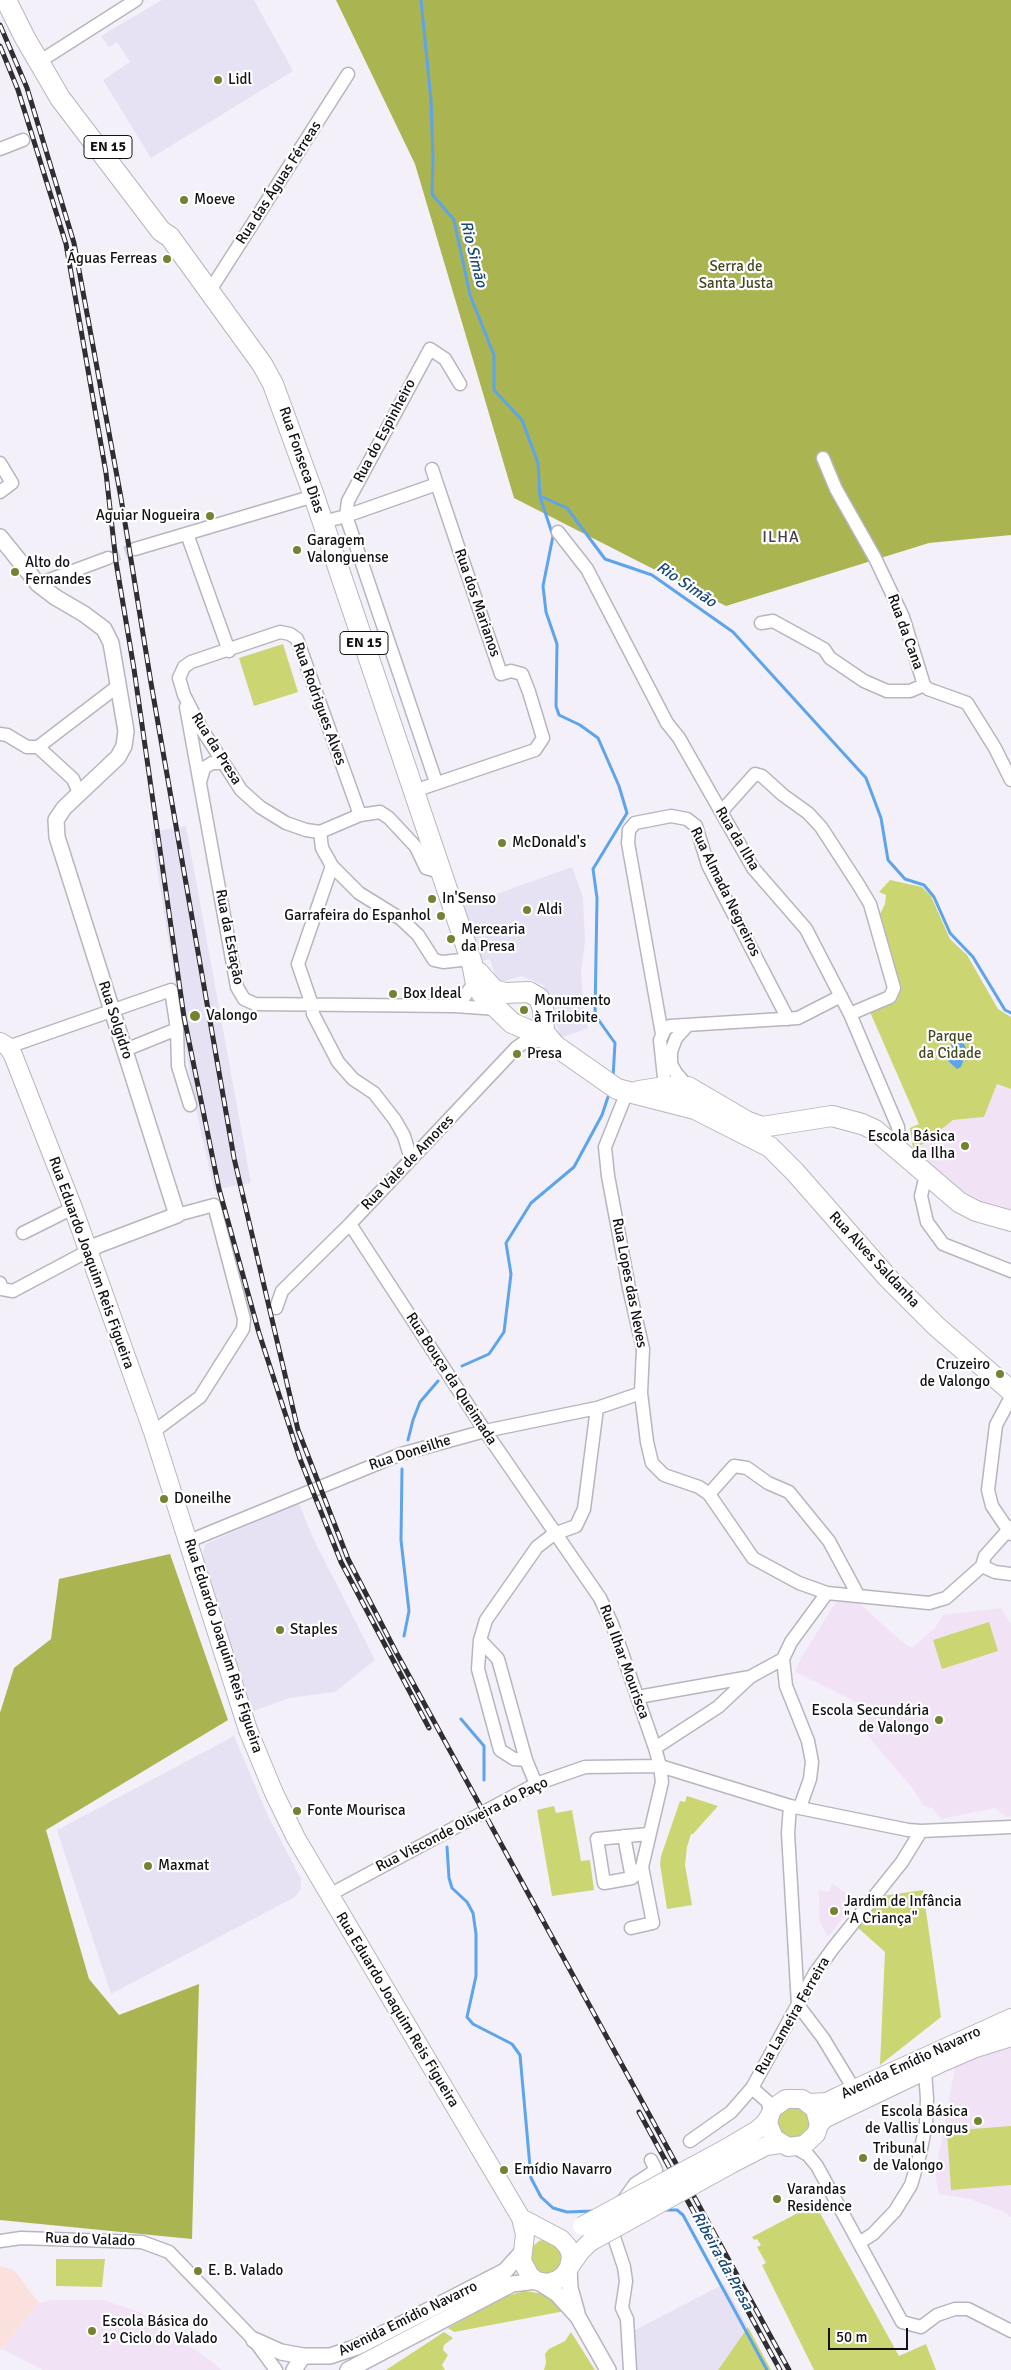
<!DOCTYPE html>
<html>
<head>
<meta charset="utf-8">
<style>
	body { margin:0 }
	#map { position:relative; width:1011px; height:2370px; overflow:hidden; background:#f3f0fa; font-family:Signika,sans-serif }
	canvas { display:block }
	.scale { position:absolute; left:828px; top:2328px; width:80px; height:22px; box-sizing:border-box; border:2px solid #131215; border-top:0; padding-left:6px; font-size:15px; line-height:18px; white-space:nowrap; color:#131215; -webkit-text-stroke:4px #fff; paint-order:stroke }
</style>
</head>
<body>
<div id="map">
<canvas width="1011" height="2370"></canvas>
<div class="scale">50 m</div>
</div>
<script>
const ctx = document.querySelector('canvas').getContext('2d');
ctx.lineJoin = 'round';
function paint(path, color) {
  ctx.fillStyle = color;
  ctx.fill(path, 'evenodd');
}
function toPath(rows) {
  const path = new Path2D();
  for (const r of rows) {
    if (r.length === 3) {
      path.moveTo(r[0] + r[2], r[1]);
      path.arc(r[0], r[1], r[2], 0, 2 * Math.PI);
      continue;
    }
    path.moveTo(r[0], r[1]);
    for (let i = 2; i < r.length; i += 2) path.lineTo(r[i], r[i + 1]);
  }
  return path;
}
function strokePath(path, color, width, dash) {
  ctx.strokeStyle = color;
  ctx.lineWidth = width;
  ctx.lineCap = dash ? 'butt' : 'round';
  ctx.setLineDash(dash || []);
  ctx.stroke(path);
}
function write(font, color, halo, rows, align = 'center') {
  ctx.font = font + ' Signika,sans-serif';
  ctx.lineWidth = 4.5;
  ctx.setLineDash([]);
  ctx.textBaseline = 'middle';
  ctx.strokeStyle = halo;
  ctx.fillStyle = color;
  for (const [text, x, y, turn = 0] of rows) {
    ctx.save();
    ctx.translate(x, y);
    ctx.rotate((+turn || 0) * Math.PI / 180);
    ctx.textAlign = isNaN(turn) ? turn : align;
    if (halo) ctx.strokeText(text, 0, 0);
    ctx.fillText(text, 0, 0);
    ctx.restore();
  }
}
const built = toPath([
	[162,0,254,0,293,71,151,158,103,80,130,62,117,42,109,47,101,36],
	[186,826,251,1183,214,1190,194,1100,151,832],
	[572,867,583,897,585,941,581,972,584,1014,588,1028,561,1038,543,985,521,976,498,983,490,959,482,961,463,906],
	[299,1503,312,1536,375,1660,335,1692,289,1698,251,1712,203,1559,203,1551,206,1544],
	[234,1736,268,1816,301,1879,300,1890,295,1897,111,1994,57,1830],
	[724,2284,748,2327,718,2370,637,2370,633,2331]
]);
const industrial = toPath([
	[0,2266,14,2270,39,2303,0,2351]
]);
const education = toPath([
	[997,1084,1011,1089,1011,1211,988,1204,961,1190,917,1155,913,1148,923,1144,953,1120,984,1117],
	[836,1602,858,1602,901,1641,912,1648,935,1628,943,1615,1001,1608,1011,1624,1011,1816,1007,1817,995,1808,941,1819,932,1808,924,1806,913,1789,863,1730,873,1710,795,1672,801,1658],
	[832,1883,856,1901,828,1937,820,1922,819,1890,829,1892],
	[1011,2045,1011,2217,1004,2212,970,2199,939,2194,935,2174,955,2067],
	[52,2300,104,2300,141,2313,211,2361,221,2370,43,2370,2,2349,39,2303]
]);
const green = toPath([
	[283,644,298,692,254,706,239,658],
	[890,880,922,887,931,896,950,939,967,955,998,1009,1011,1017,1011,1089,997,1084,984,1117,953,1120,923,1144,913,1148,910,1128,919,1124,870,1012,897,1000,900,989,878,918,885,904,886,895,879,892],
	[524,1010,6],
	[989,1622,998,1651,942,1669,933,1640],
	[687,1796,718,1806,693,1834,691,1834,687,1847,685,1865,692,1905,667,1909,660,1864,661,1856,680,1801,685,1802],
	[554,1806,556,1813,572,1810,581,1861,590,1860,594,1890,552,1896,537,1810],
	[923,1890,941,2017,880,2065,885,1952,857,1927,882,1896],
	[794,2123,17],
	[1011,2126,1011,2185,951,2190,947,2131],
	[815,2204,899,2356,926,2344,936,2370,814,2370,762,2265,766,2263,757,2247,761,2245,757,2239,754,2240,752,2237],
	[545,2239,560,2248,562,2257,561,2265,557,2272,544,2277,529,2266,532,2247,539,2241],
	[56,2259,105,2259,102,2287,56,2286],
	[524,2291,546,2294,554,2299,565,2311,454,2332,448,2328,507,2296],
	[748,2327,771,2370,718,2370],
	[444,2332,453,2338,444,2345,443,2350,448,2355,442,2365,445,2370,386,2370],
	[571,2332,595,2370,544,2370,546,2363,545,2354,549,2349,565,2341]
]);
const forest = toPath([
	[336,0,1011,0,1011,535,929,543,726,606,514,498,415,164],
	[170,1554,228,1720,46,1830,89,1979,119,2015,199,1984,192,2239,0,2220,0,1713,14,1668,51,1639,59,1579]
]);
const water = toPath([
	[956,1041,964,1044,967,1051,961,1067,957,1069,948,1061,947,1055,949,1046]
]);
const stream = toPath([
	[421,0,431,100,433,159,432,194,454,220,470,295,494,355,494,390,522,420,538,463,540,496,567,508,605,559,652,575,733,632,866,778,881,818,888,860,905,879,924,885,934,897,950,933,973,957,1005,1010,1011,1013],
	[540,497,553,536,543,586,546,612,557,644,556,706,559,715,580,725,598,738,619,786,627,813,593,869,597,898,595,1015,615,1043,613,1078],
	[462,1366,489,1354,504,1332,511,1274,506,1243,531,1203,574,1167,602,1115,608,1097],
	[408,1440,413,1420,420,1402,438,1381],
	[402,1469,401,1540,409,1611,404,1636],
	[461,1719,484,1746,484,1780],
	[447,1847,449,1878,452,1888,467,1902,473,1913,476,1934,476,1976,467,2017,473,2024,512,2044,520,2055,531,2178,541,2197,553,2208,567,2212,594,2211],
	[662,2210,677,2210,683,2215,767,2370]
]);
const minorTunnel = toPath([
	[108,558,135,549]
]);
const minor = toPath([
	[45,58,136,0],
	[0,149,23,140],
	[209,292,348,74],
	[823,458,836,489,875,558,903,617,924,685,928,689,967,703,995,748,1011,780],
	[0,463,12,483,0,492],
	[432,469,437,484],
	[323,522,346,516,437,484,501,674,511,671,522,674,529,692,543,738,535,750,414,791],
	[558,532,587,569,667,723,679,738,753,868,806,929,850,1014,898,1127,900,1151],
	[187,534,229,651],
	[135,549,314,496],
	[38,584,108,558],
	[761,623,773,621,824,649,830,658,864,681,887,691,910,691,924,685],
	[186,707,237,987,244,999,255,1004,455,1006,497,1009],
	[0,734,7,735,27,747,38,747,73,779,79,793],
	[38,747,118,686],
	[200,782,204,768,212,763,222,763],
	[436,782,346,516,348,501,430,349,445,359,460,384],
	[721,812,755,774,762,776,783,795,808,813,821,827,858,884,870,904,894,988,890,997,850,1014],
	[360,815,297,639,290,634,280,632,191,662,184,667,179,678,184,695,201,728,241,790,260,807,286,823,306,830,320,832,360,815,380,812,389,818,416,847,426,868,440,872],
	[320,832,322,848,332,866,298,964,312,1005,313,1014,338,1062,353,1079,374,1093,395,1120,404,1136,411,1159],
	[332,866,359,893,401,919,418,935,434,960,443,962,470,959],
	[455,1006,462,1000,472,986,480,984,482,985],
	[688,1025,676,1038,671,1052,671,1064,676,1073,688,1087],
	[662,1034,628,843,629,830,635,823,671,816,687,819,696,826,708,865,788,1019],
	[8,1047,171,990,177,1029,178,1066,190,1105],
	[125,1050,177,1029],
	[665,1087,660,1040,665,1029,670,1026,798,1018,841,996],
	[627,1092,605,1147,608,1176,629,1288,643,1349,641,1393,647,1442,652,1463,664,1475,699,1487,709,1494,753,1558,799,1583,827,1593],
	[928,1177,924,1183,921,1196,927,1222,943,1244,1011,1271],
	[350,1224,485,1431,600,1598,612,1624,655,1748,660,1766,662,1782,642,1867,632,1878,604,1883,597,1839,648,1834],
	[23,1233,73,1208],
	[0,1283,2,1289,13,1291,88,1251],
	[276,1308,282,1291,350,1224,516,1048,526,1041,543,1041],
	[1011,1397,996,1425,988,1490,992,1506,1011,1534],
	[153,1432,200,1397,243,1329,244,1319,214,1205,177,1215],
	[709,1494,734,1466,747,1468,768,1483,789,1492,829,1541,858,1595],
	[189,1541,401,1454,485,1431,597,1408,641,1393],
	[982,1566,995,1572,1011,1574],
	[480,1640,498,1659,526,1760,536,1784],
	[783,1659,786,1686,808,1741,812,1762,810,1779,800,1807],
	[638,1697,750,1677],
	[655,1748,718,1707,750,1677,783,1659,791,1642,827,1593,929,1603,946,1598,982,1566,985,1556,1011,1527],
	[526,1760,514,1759,500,1750,478,1669,480,1640,486,1620,537,1547,554,1534,576,1526,584,1509,597,1408],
	[790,1806,788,1833,798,2005,823,2038,854,2089],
	[624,1836,632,1878],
	[329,1895,536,1784,585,1767,660,1766,790,1806,908,1830,921,1831,1011,1827],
	[631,1928,653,1923,642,1867],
	[752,2088,768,2102,770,2115],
	[690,2141,731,2112,752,2088,815,1973,834,1947,902,1862,921,1831],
	[796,2148,808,2155,817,2166,902,2322,921,2327,937,2315,955,2309,968,2309,1011,2331],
	[620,2205,635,2184,656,2170,651,2160],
	[613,2223,614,2237,624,2267,626,2281,622,2308,627,2319,630,2370],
	[0,2241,21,2238,142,2242,169,2252,254,2340,276,2370],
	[859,2243,873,2234,895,2211,911,2185,920,2154,926,2123,927,2099,925,2071]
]);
const tertiary = toPath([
	[0,537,38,584,55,597,84,614,104,629,111,643,126,731,124,746,118,757,64,808,56,820,57,837,177,1215,98,1245,88,1251],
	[569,2267,570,2288,577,2313],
	[254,2340,281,2352,303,2356,330,2356,357,2347,505,2271,523,2251],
	[294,2370,303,2356],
	[348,2370,512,2284,537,2281,557,2294,578,2317,608,2370]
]);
const secondary = toPath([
	[0,1042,8,1047,13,1055,73,1208,153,1432,248,1730,274,1793,296,1838,521,2218,525,2234,522,2261,530,2276,537,2281,548,2283,557,2280,564,2275,580,2252,590,2242],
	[809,2103,827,2102,839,2096,1011,2018],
	[819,2125,824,2119,832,2115,943,2062,973,2049,1011,2037],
	[725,2149,757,2130,765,2123,770,2115,773,2108,786,2099,802,2099,815,2109,819,2125,816,2134,804,2145,788,2147,774,2138,768,2123,770,2115],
	[733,2163,766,2146,780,2144],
	[521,2218,561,2239,568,2247,571,2256,569,2267]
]);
const primary = toPath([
	[6,0,25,38,60,98,161,231,170,237,262,364,273,384,314,496,472,963,476,984,482,994,512,1023,540,1035,617,1089,695,1109,770,1147,795,1172,888,1278,936,1326,1011,1391],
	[478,972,494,990,505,993,529,992,539,998,543,1009,544,1032,553,1043],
	[639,1091,665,1087,688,1087,746,1121,762,1127,832,1116,862,1124,875,1130,959,1202,976,1211,1011,1221]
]);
const rail = toPath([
	[0,25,27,88,74,243,121,498,151,683,234,1158,298,1430,348,1559,396,1652,789,2370],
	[0,46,18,90,66,244,106,473,116,562,134,669,184,1017,219,1189,259,1333,300,1459,341,1562,429,1728],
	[639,2112,780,2370]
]);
const secondaryBridge = toPath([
	[582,2226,725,2149],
	[590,2242,733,2163]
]);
const markers = [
	[218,80,5,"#738331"],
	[184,200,5,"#738331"],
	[167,259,5,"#738331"],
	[210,516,5,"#738331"],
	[297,550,5,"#738331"],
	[15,572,5,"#738331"],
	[502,843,5,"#738331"],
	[432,899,5,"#738331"],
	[527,910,5,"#738331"],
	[441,916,5,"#738331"],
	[451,939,5,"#738331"],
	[393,994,5,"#738331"],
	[524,1010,5,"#738331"],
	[195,1016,6,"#738331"],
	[517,1054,5,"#738331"],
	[965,1146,5,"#738331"],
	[1000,1374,5,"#738331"],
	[164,1499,5,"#738331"],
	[280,1630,5,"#738331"],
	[939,1720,5,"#738331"],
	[297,1811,5,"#738331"],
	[148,1866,5,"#738331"],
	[834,1911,5,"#738331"],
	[978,2121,5,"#738331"],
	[863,2158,5,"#738331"],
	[504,2170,5,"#738331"],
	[777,2199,5,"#738331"],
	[198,2271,5,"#738331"],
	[92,2331,5,"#738331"]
];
const shields = [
	[108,147,48],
	[364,643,48]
];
const shieldNames = [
	["EN 15",108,147],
	["EN 15",364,643]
];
const poiNames = [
	["Lidl",228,80],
	["Moeve",194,200],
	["Águas Ferreas",157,259,"right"],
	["Aguiar Nogueira",200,516,"right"],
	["Garagem",307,541],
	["Valonguense",307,558],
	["Alto do",25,563],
	["Fernandes",25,580],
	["McDonald's",512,843],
	["In'Senso",442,899],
	["Aldi",537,910],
	["Garrafeira do Espanhol",431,916,"right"],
	["Mercearia",461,930],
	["da Presa",461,947],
	["Box Ideal",403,994],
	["Monumento",534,1001],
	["à Trilobite",534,1018],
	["Valongo",206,1016],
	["Presa",527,1054],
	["Escola Básica",955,1137,"right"],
	["da Ilha",955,1154,"right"],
	["Cruzeiro",990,1365,"right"],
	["de Valongo",990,1382,"right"],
	["Doneilhe",174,1499],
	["Staples",290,1630],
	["Escola Secundária",929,1711,"right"],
	["de Valongo",929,1728,"right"],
	["Fonte Mourisca",307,1811],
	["Maxmat",158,1866],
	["Jardim de Infância",844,1902],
	["\"A Criança\"",844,1919],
	["Escola Básica",968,2112,"right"],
	["de Vallis Longus",968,2129,"right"],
	["Tribunal",873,2149],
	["de Valongo",873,2166],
	["Emídio Navarro",514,2170],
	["Varandas",787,2190],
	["Residence",787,2207],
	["E. B. Valado",208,2271],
	["Escola Básica do",102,2322],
	["1º Ciclo do Valado",102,2339]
];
const streetNames = [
	["Rua das Águas Férreas",279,183,-57],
	["Rua do Espinheiro",385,431,-62],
	["Rua Fonseca Dias",301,460,71],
	["Rua dos Marianos",477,603,71],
	["Rua da Cana",905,632,70],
	["Rua Rodrigues Alves",319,704,70],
	["Rua da Presa",216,749,58],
	["Rua da Ilha",737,839,59],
	["Rua Almada Negreiros",725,892,64],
	["Rua da Estação",229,937,79],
	["Rua Solgidro",115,1020,72],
	["Rua Vale de Amores",408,1163,-46],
	["Rua Alves Saldanha",874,1260,47],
	["Rua Eduardo Joaquim Reis Figueira",91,1263,70],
	["Rua Lopes das Neves",629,1283,79],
	["Rua Bouça da Queimada",451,1379,57],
	["Rua Doneilhe",410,1453,-18],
	["Rua Eduardo Joaquim Reis Figueira",223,1646,72],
	["Rua Ilhar Mourisca",624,1662,70],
	["Rua Visconde Oliveira do Paço",462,1825,-27],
	["Rua Eduardo Joaquim Reis Figueira",397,2010,59],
	["Rua Lameira Ferreira",793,2016,-60],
	["Avenida Emídio Navarro",911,2063,-25],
	["Rua do Valado",90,2240,2],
	["Avenida Emídio Navarro",408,2319,-26]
];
const parkNames = [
	["Serra de",736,267],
	["Santa Justa",736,284],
	["Parque",950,1037],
	["da Cidade",950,1054]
];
const waterNames = [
	["Rio Simão",473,254,76],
	["Rio Simão",686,585,34],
	["Ribeira da Presa",722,2261,61]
];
const neighbourhoodNames = [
	["ILHA",781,538]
];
paint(built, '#e7e2f3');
paint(industrial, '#fbe1de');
paint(education, '#f1e2f5');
paint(green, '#cbd673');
paint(forest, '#aab450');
paint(water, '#5da4ea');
strokePath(stream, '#5da4ea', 3);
strokePath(minorTunnel, '#d1cfd8', 12, [12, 6]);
strokePath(minor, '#b8b5be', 15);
strokePath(tertiary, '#b8b5be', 18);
strokePath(secondary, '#b8b5be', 20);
strokePath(primary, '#b8b5be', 22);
strokePath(minor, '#fff', 12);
strokePath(tertiary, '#fff', 15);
strokePath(secondary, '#fff', 18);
strokePath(primary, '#fff', 20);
strokePath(rail, '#2f2e32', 5);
strokePath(rail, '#fff', 3, [9]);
strokePath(secondaryBridge, '#b8b5be', 20, []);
strokePath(secondaryBridge, '#fff', 18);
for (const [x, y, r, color] of markers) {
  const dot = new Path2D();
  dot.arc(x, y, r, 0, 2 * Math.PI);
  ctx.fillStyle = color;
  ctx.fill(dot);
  strokePath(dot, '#fff', 2);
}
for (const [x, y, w] of shields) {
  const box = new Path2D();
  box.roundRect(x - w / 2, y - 11.5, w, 23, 4);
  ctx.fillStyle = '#fff';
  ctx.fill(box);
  strokePath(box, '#131215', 1);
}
write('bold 14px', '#131215', null, shieldNames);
write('15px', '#131215', '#fff', poiNames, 'left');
write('15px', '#131215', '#fff', streetNames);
write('15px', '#464a21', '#fff', parkNames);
write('italic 16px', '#184a77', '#fff', waterNames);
ctx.letterSpacing = '1px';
write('16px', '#434149', '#fff', neighbourhoodNames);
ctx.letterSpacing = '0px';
</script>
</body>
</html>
